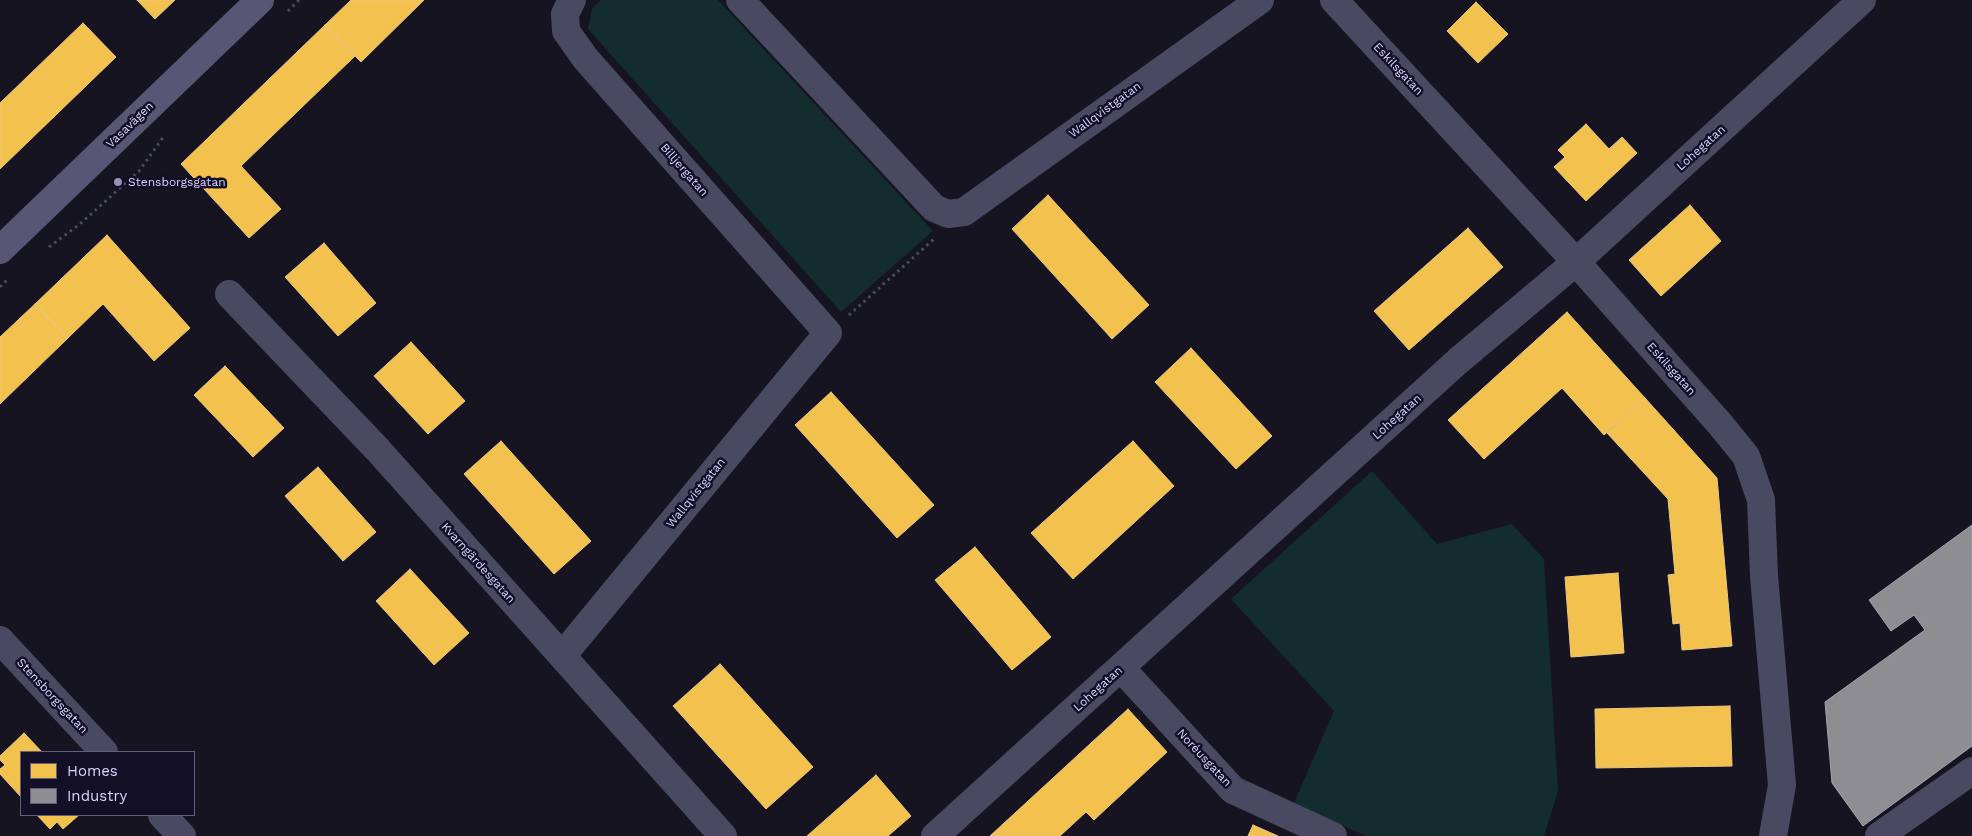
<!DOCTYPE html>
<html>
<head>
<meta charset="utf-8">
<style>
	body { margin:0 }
	#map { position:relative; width:1972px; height:836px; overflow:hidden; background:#161421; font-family:"Work Sans",sans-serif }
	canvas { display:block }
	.legend { position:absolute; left:20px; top:751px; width:175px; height:65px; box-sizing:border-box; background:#130f26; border:1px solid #625e7d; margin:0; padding:6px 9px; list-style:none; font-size:15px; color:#d9d4ff }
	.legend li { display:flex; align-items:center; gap:10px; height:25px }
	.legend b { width:25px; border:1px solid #625e7d }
</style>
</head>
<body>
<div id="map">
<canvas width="1972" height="836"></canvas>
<ul class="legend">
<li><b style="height:14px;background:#f2c14e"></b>Homes</li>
<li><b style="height:14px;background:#8d8d92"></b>Industry</li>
</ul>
</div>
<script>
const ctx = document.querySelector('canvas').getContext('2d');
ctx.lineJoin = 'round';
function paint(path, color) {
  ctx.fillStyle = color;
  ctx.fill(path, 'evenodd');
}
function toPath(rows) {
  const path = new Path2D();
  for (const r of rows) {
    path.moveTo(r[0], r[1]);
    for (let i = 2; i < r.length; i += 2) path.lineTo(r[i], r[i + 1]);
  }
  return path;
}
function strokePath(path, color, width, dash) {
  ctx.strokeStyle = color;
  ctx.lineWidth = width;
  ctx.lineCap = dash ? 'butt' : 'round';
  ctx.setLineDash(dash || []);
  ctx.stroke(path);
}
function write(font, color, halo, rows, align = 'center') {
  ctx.font = font + ' "Work Sans",sans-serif';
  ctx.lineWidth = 5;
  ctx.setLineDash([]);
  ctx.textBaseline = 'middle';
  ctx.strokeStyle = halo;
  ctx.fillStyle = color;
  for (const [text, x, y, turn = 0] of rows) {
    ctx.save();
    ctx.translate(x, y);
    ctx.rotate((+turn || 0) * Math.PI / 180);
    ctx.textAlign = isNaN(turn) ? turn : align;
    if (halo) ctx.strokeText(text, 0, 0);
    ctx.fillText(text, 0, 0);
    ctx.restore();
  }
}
const green = toPath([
	[601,0,718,0,933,231,841,312,588,29,592,8],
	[1372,471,1437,544,1512,524,1544,559,1558,791,1544,836,1366,836,1294,803,1334,711,1231,599]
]);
const homes = toPath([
	[137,0,175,0,155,19,137,0],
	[351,0,424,0,361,62,325,25,351,0],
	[1476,2,1508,34,1478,63,1447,31,1476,2],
	[83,23,116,57,0,169,0,103,83,23],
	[325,25,355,56,241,166,281,209,249,238,181,164,325,25],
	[1586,124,1609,149,1622,137,1637,153,1586,201,1554,167,1565,157,1558,150,1586,124],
	[1048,195,1149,305,1112,339,1012,229,1048,195],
	[1690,205,1721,241,1661,296,1629,260,1690,205],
	[1468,228,1503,267,1409,350,1374,311,1468,228],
	[107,235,190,328,154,361,103,304,68,338,35,304,107,235],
	[324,243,376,303,338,336,285,277,324,243],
	[35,304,68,338,0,404,0,337,35,304],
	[1567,312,1645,398,1604,435,1562,388,1484,459,1448,420,1567,312],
	[411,342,465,401,428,434,374,376,411,342],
	[1191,348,1272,436,1236,469,1155,382,1191,348],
	[225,366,284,428,253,457,194,395,225,366],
	[831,392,934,505,897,538,795,425,831,392],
	[1645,398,1717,478,1732,646,1682,650,1680,623,1673,624,1668,575,1675,574,1668,499,1607,433,1645,398],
	[501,441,591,541,554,574,464,474,501,441],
	[1133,441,1174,486,1073,579,1031,533,1133,441],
	[318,467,376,532,343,561,285,496,318,467],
	[975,547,1051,637,1012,670,935,580,975,547],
	[410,569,469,633,434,665,376,601,410,569],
	[1618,573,1624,653,1571,657,1565,577,1618,573],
	[720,664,813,767,766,809,673,706,720,664],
	[1730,706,1732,766,1596,768,1595,709,1730,706],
	[1128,709,1167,752,1094,820,1086,812,1060,836,990,836,1128,709],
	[24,733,42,752,21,752,21,797,0,774,0,769,5,765,0,760,0,756,24,733],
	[876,775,911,816,888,836,807,836,876,775],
	[37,815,79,815,63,829,57,822,50,829,37,815],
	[1253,825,1278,836,1248,836,1253,825]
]);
const industry = toPath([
	[1972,525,1972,746,1863,826,1832,783,1825,702,1925,630,1914,615,1891,631,1869,600,1972,525]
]);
const path = toPath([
	[288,11,299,0],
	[49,247,80,224,139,171,164,136],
	[0,287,8,279],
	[849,315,934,239]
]);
const minor = toPath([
	[740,0,934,208,948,214,964,212,1260,0],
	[1334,0,1576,262,1720,424,1746,456,1761,500,1764,576,1782,785,1773,836],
	[229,294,378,450,723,836],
	[0,640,104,752],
	[562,656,828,333,585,58,566,31,565,14,572,0],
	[1121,668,1233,790,1333,836],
	[162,815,182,836],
	[935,836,1458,361,1576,262,1862,0],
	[1879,836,1972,771]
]);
const secondary = toPath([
	[0,250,260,0]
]);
const markers = [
	[118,182,5,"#9591b1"]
];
const streetNames = [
	["Eskilsgatan",1398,69,47],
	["Wallqvistgatan",1105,110,-36],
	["Vasavägen",130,125,-44],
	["Lohegatan",1701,148,-42],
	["Billjergatan",684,170,49],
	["Eskilsgatan",1671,369,48],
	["Lohegatan",1397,417,-42],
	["Wallqvistgatan",696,493,-51],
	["Kvarngärdesgatan",478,563,48],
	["Lohegatan",1098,689,-42],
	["Stensborgsgatan",52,696,47],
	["Noréusgatan",1204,758,47]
];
const poiNames = [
	["Stensborgsgatan",128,182]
];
paint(green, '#132c2d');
paint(homes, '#f2c14e');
strokePath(homes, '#eac783', 1);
paint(industry, '#8d8d92');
strokePath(industry, '#a4a2b3', 1);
strokePath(path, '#44505f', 3, [2.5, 4]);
strokePath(minor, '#4a4962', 28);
strokePath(secondary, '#575674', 28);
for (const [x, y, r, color] of markers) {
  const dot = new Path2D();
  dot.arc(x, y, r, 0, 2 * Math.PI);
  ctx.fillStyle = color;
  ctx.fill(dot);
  strokePath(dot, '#130f26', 2);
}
write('12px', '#d9d4ff', '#130f26', streetNames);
write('12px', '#d9d4ff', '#130f26', poiNames, 'left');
</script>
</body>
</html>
